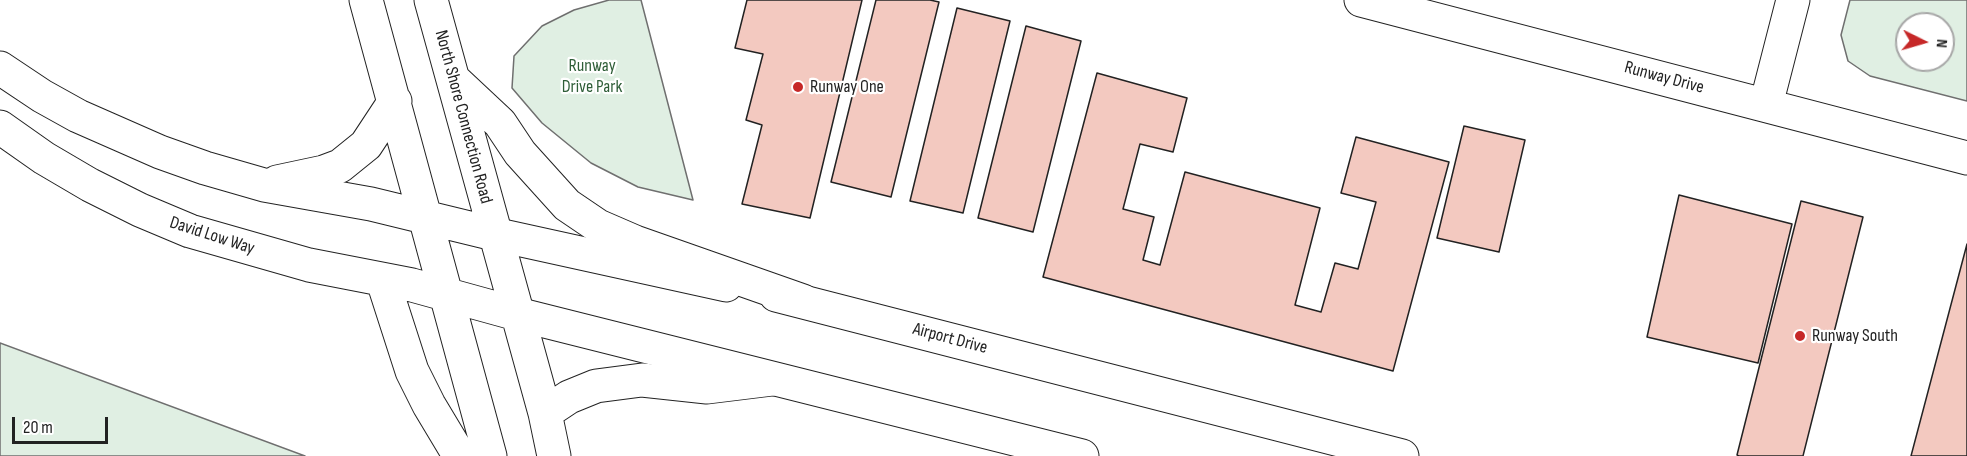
<!DOCTYPE html>
<html>
<head>
<meta charset="utf-8">
<style>
	body { margin:0 }
	#map { position:relative; width:1967px; height:456px; overflow:hidden; background:#fff; font-family:"Sofia Sans Condensed",sans-serif }
	canvas { display:block }
	.north { position:absolute; left:1895px; top:12px; width:60px; height:60px; box-sizing:border-box; background:#fff; border:2px solid #a7a7a7; border-radius:50%; rotate:95deg; font-size:16px; font-weight:700; line-height:24px; text-align:center; color:#222 }
	.north::after { content:''; display:block; margin:auto; width:21px; height:27px; background:#c62828; clip-path:polygon(50% 0,100% 100%,50% 72%,0 100%) }
	.scale { position:absolute; left:12px; top:417px; width:96px; height:27px; box-sizing:border-box; border:3px solid #222; border-top:0; padding-left:8px; font-size:18px; line-height:21px; white-space:nowrap; color:#222; -webkit-text-stroke:4px #fff; paint-order:stroke }
</style>
</head>
<body>
<div id="map">
<canvas width="1967" height="456"></canvas>
<div class="north">N</div>
<div class="scale">20 m</div>
</div>
<script>
const ctx = document.querySelector('canvas').getContext('2d');
ctx.lineJoin = 'round';
function paint(path, color) {
  ctx.fillStyle = color;
  ctx.fill(path, 'evenodd');
}
function toPath(rows) {
  const path = new Path2D();
  for (const r of rows) {
    path.moveTo(r[0], r[1]);
    for (let i = 2; i < r.length; i += 2) path.lineTo(r[i], r[i + 1]);
  }
  return path;
}
function strokePath(path, color, width, dash) {
  ctx.strokeStyle = color;
  ctx.lineWidth = width;
  ctx.lineCap = dash ? 'butt' : 'round';
  ctx.setLineDash(dash || []);
  ctx.stroke(path);
}
function write(font, color, halo, rows, align = 'center') {
  ctx.font = font + ' "Sofia Sans Condensed",sans-serif';
  ctx.lineWidth = 4.5;
  ctx.setLineDash([]);
  ctx.textBaseline = 'middle';
  ctx.strokeStyle = halo;
  ctx.fillStyle = color;
  for (const [text, x, y, turn = 0] of rows) {
    ctx.save();
    ctx.translate(x, y);
    ctx.rotate((+turn || 0) * Math.PI / 180);
    ctx.textAlign = isNaN(turn) ? turn : align;
    if (halo) ctx.strokeText(text, 0, 0);
    ctx.fillText(text, 0, 0);
    ctx.restore();
  }
}
const green = toPath([
	[609,0,641,0,693,200,638,187,591,163,542,123,512,88,514,56,542,26,574,10,609,0],
	[1850,0,1967,0,1967,101,1870,76,1848,61,1841,35,1850,0],
	[1907,24,1943,24,1943,60,1907,60,1907,24],
	[0,343,305,456,0,456,0,343]
]);
const building = toPath([
	[747,0,862,0,810,218,742,204,762,125,746,120,763,54,735,48,747,0],
	[876,0,930,0,939,2,891,197,831,182,876,0],
	[957,8,1010,21,963,213,910,201,957,8],
	[1026,26,1081,41,1033,232,978,218,1026,26],
	[1097,73,1187,98,1173,152,1140,144,1123,209,1154,217,1143,260,1160,265,1185,172,1320,208,1295,305,1321,312,1335,263,1358,269,1376,202,1341,193,1356,137,1449,162,1393,371,1043,277,1097,73],
	[1464,126,1525,140,1499,252,1437,238,1464,126],
	[1679,195,1792,224,1758,363,1647,337,1679,195],
	[1801,201,1863,217,1803,456,1739,456,1737,455,1801,201],
	[1967,244,1967,456,1911,456,1967,244]
]);
const minor = toPath([
	[1361,0,1967,158],
	[1766,105,1793,0],
	[494,234,726,285],
	[776,295,1402,456],
	[517,314,1082,456]
]);
const major = toPath([
	[366,0,490,456],
	[431,0,545,413,554,456],
	[0,68,42,96,78,116,160,152,205,168,264,185,371,204,494,234],
	[453,79,500,123,520,153,567,205,598,226,635,242,803,301],
	[0,127,44,158,90,185,140,210,190,231,309,265,412,285,517,314],
	[277,182,324,172,340,166,366,145,395,101],
	[383,281,412,371,429,405,456,450,465,456],
	[545,413,569,397,596,386,642,380,707,387,772,379]
]);
const markers = [
	[798,87,6,"#c62828"],
	[1800,336,6,"#c62828"]
];
const parkNames = [
	["Runway",592,66],
	["Drive Park",592,87]
];
const streetNames = [
	["Runway Drive",1664,78,15],
	["North Shore Connection Road",463,117,75],
	["David Low Way",212,236,18],
	["Airport Drive",950,339,15]
];
const poiNames = [
	["Runway One",810,87],
	["Runway South",1812,336]
];
paint(green, '#e0efe3');
strokePath(green, '#6f6f6f', 1.5);
paint(building, '#f3c9c0');
strokePath(building, '#222', 1.5);
strokePath(minor, '#222', 35);
strokePath(major, '#222', 35);
strokePath(minor, '#fff', 33);
strokePath(major, '#fff', 33);
for (const [x, y, r, color] of markers) {
  const dot = new Path2D();
  dot.arc(x, y, r, 0, 2 * Math.PI);
  ctx.fillStyle = color;
  ctx.fill(dot);
  strokePath(dot, '#fff', 2);
}
write('18px', '#2f5e38', '#fff', parkNames);
write('18px', '#222', '#fff', streetNames);
write('18px', '#222', '#fff', poiNames, 'left');
</script>
</body>
</html>
